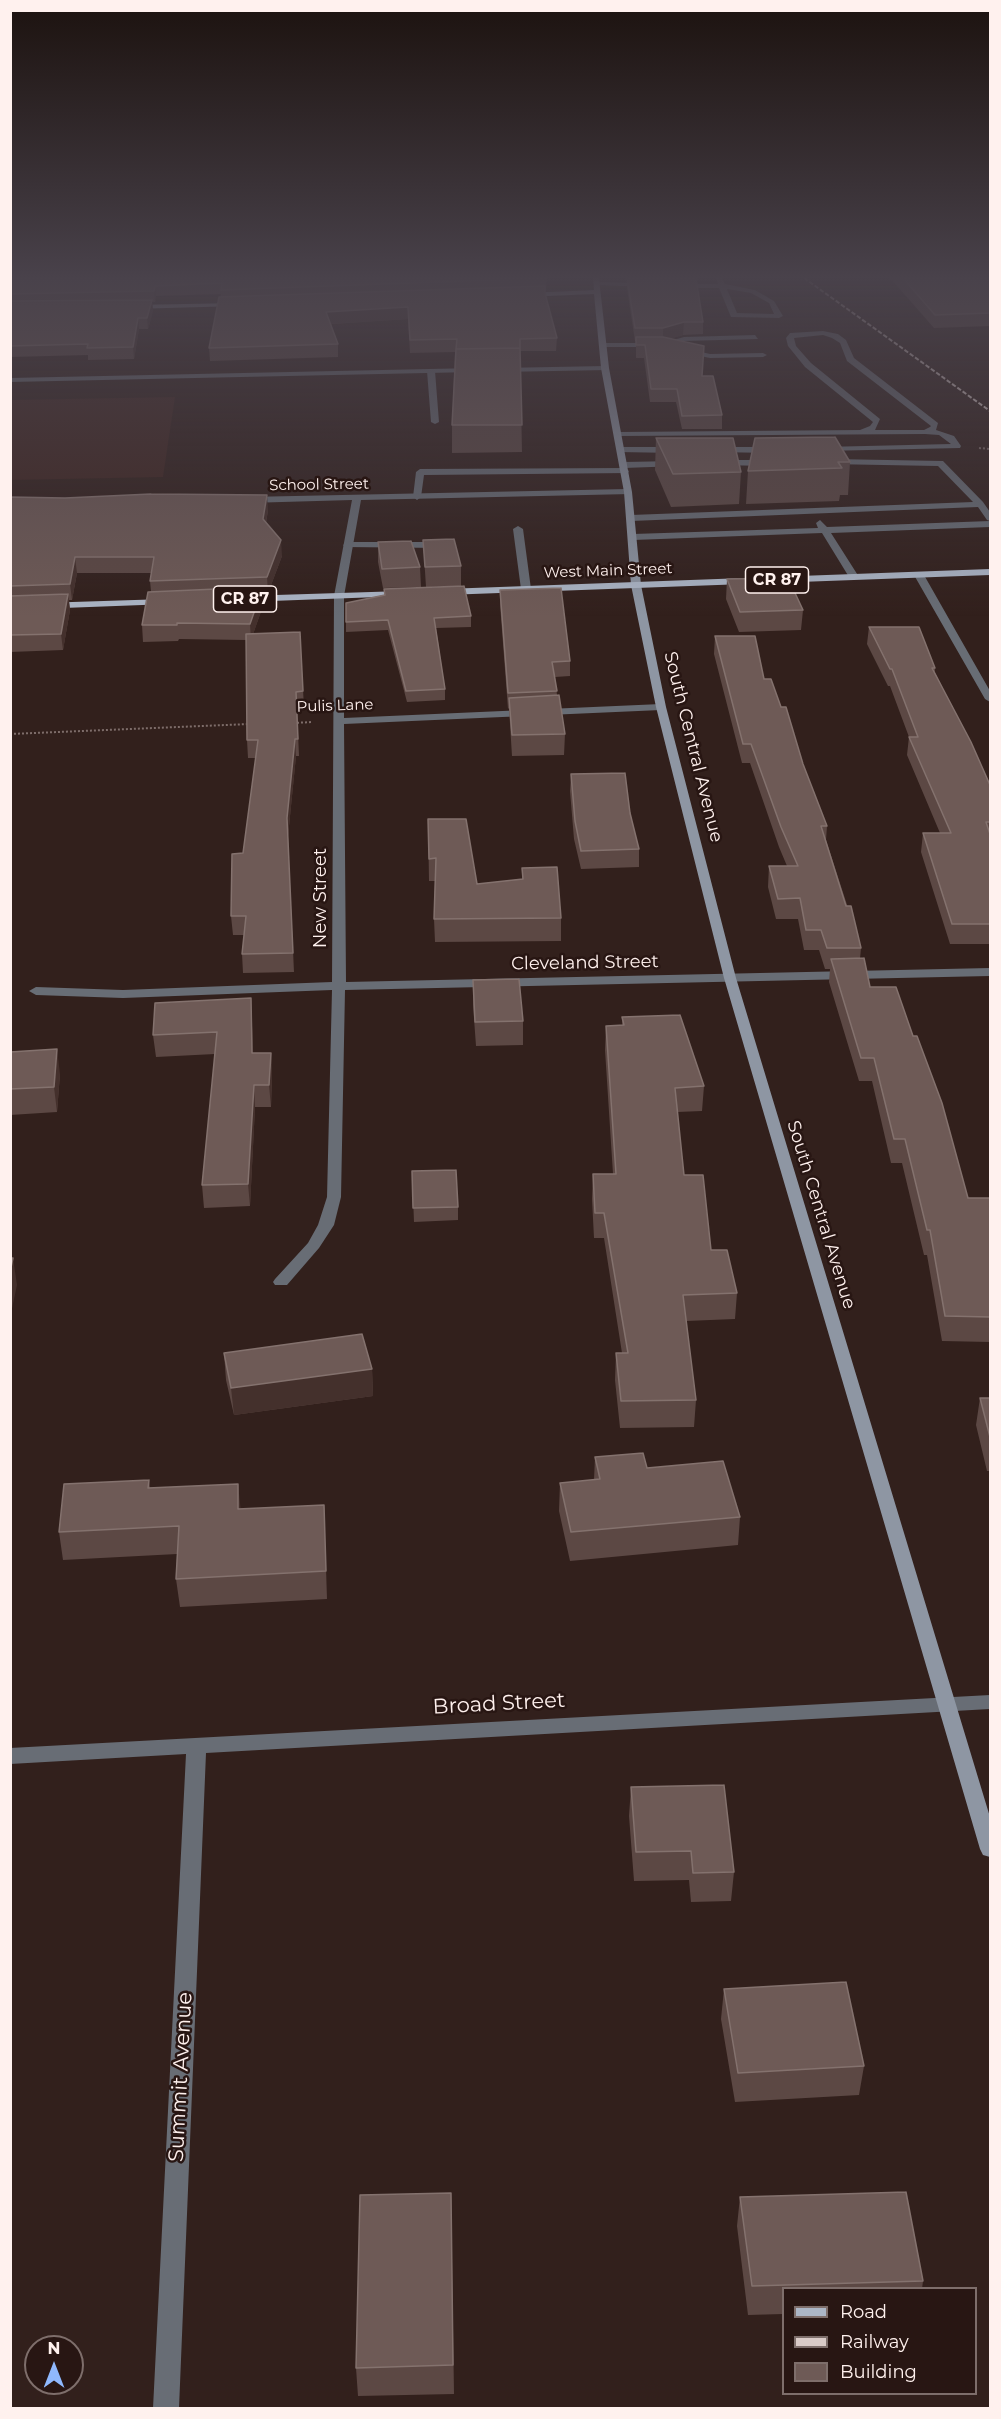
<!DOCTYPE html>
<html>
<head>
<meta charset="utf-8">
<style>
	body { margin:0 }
	#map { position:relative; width:1001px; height:2419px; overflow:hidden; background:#32201c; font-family:Montserrat,sans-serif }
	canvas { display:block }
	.frame { position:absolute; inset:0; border:12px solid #fff1ee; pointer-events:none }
	.legend { position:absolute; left:782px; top:2287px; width:195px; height:108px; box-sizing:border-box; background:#281613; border:2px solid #7e6e6b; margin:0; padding:8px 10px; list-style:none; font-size:18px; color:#fff1ee }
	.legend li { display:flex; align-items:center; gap:12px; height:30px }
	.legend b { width:30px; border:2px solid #7e6e6b }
	.north { position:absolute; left:24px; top:2335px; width:60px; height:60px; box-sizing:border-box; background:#281613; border:2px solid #7e6e6b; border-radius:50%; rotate:0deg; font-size:16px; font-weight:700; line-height:24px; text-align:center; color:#fff1ee }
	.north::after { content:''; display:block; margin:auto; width:21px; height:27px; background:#8fb8fd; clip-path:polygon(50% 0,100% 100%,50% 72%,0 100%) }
</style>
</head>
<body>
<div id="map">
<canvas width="1001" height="2419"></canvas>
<div class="frame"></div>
<ul class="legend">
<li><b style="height:8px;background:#acb6c6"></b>Road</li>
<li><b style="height:8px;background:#dacbc8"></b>Railway</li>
<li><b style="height:16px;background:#6e5a56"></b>Building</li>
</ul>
<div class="north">N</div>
</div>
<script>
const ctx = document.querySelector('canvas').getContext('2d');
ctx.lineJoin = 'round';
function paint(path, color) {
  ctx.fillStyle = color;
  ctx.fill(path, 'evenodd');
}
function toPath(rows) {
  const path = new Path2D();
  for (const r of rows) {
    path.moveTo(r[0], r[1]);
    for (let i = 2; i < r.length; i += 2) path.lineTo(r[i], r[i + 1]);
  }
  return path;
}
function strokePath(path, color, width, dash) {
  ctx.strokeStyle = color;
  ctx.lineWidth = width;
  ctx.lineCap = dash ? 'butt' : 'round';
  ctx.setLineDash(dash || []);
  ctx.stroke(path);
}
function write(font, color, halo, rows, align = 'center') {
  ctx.font = font + ' Montserrat,sans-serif';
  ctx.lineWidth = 5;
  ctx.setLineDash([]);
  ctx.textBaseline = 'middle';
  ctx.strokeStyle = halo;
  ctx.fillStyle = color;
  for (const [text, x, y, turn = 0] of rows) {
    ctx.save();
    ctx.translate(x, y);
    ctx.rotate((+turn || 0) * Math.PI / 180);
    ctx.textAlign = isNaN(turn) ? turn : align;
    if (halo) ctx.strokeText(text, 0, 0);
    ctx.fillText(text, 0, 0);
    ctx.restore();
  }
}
const built = toPath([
	[175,397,163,477,11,480,11,400]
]);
const path = toPath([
	[979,448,990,449],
	[293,723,313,722],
	[10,734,250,724]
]);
const lane = toPath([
	[716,278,722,278,725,284,755,290,774,301,783,316,779,318,731,317,719,288,678,288,675,286,678,284,718,284,716,278],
	[727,289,751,293,769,303,774,314,737,313,727,289],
	[597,282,648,283,651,285,648,287,595,285,597,282],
	[823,331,838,334,846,340,854,358,938,423,936,430,954,436,961,446,960,448,823,451,819,449,823,447,951,444,939,435,925,434,619,436,615,434,619,432,860,430,870,426,873,422,805,367,788,346,786,338,790,333,823,331],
	[823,335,832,338,840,343,847,361,931,426,930,427,924,430,875,430,880,419,811,363,796,346,794,338,823,335],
	[755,335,758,339,684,341,663,347,603,347,599,345,603,343,663,343,684,337,755,335],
	[684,348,710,354,763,353,767,355,763,357,710,358,681,352,684,348],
	[431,369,435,371,439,422,435,424,431,422,427,371,431,369],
	[622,447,676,447,680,450,676,453,619,452,618,450,622,447],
	[718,447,772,447,776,450,772,453,715,452,714,450,718,447],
	[832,459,943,461,983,502,990,512,990,521,987,520,978,507,631,521,627,518,631,515,973,502,938,466,829,464,829,460,832,459],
	[721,460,769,460,773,463,769,466,718,465,718,461,721,460],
	[676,461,679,462,679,466,624,468,620,465,624,462,676,461],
	[625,468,629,471,628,473,424,475,421,497,417,500,413,497,416,472,420,469,625,468],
	[820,520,827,527,990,521,990,527,831,533,859,577,854,580,849,577,822,533,633,540,628,537,633,534,818,528,816,523,820,520],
	[518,526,523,529,531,589,526,592,521,589,513,529,518,526],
	[348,542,444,542,449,545,444,548,345,547,343,545,348,542]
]);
const street = toPath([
	[605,366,609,368,608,370,500,372,496,370,500,368,605,366],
	[476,368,476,372,473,372,10,382,10,378,476,368],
	[628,489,631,490,631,494,361,500,344,596,344,718,661,704,666,707,661,710,344,724,346,982,990,968,990,976,345,990,341,1197,334,1225,319,1248,287,1285,275,1285,273,1282,275,1279,308,1243,318,1225,327,1197,332,990,123,998,36,995,29,991,36,987,123,990,332,982,334,596,352,500,247,503,243,500,247,497,628,489],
	[916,573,924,575,990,691,990,702,985,699,914,575,916,573],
	[990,1695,990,1709,206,1753,179,2408,153,2408,186,1754,10,1764,10,1748,990,1695]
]);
const secondary = toPath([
	[593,278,599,278,609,368,632,492,641,585,666,707,736,978,990,1817,990,1857,983,1855,980,1849,724,978,656,707,631,585,624,492,601,368,594,294,525,297,522,295,525,293,594,290,593,278],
	[237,303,239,306,132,309,128,307,132,305,237,303]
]);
const primary = toPath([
	[990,569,990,575,445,595,440,592,445,589,990,569],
	[403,591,406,592,406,596,244,602,239,599,244,596,403,591],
	[166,599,171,602,169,604,10,610,10,604,166,599]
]);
const rail = toPath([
	[804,278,990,411]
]);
const wall = toPath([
	[10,278,547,278,545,295,557,338,556,351,520,351,522,452,452,453,452,425,455,352,410,353,408,319,331,324,338,344,338,357,210,361,209,348,221,294,156,296,155,302,152,302,153,311,148,329,139,329,134,359,88,360,88,355,10,357],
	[625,278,696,278,703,322,703,334,683,335,671,338,702,376,722,415,722,429,682,429,676,402,650,402,644,358,636,358,636,341,635,341,627,289,627,280,625,280],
	[890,278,990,278,990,326,934,328],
	[656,438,741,472,739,504,671,507,655,470],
	[755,438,850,462,848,495,840,495,839,501,746,504,748,471],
	[10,497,268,510,266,523,282,556,268,593,264,593,264,603,253,634,300,632,304,708,297,709,299,756,296,756,288,836,294,972,243,973,242,954,244,935,233,935,231,916,243,853,256,758,248,758,247,740,246,640,179,639,178,641,143,642,142,625,151,591,150,581,151,573,77,573,72,600,69,600,70,610,63,650,10,652],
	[423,540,461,566,461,586,426,587],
	[378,542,420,567,421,587,383,588,378,562],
	[727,579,803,610,801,630,739,632,726,599],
	[384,589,471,616,471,627,436,628,445,689,445,700,407,702,388,630,346,632,346,603,384,595],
	[500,590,570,661,570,676,555,677,557,695,565,734,564,755,512,756,509,708,508,709,500,604],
	[869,627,935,668,935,672,990,785,990,944,950,944,921,852,923,833,940,833,907,755,909,737,890,686,888,686,867,644],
	[715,636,764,679,781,707,827,826,826,840,861,948,860,959,870,987,968,1198,990,1200,990,1342,942,1341,927,1255,924,1255,902,1163,891,1163,872,1081,859,1081,829,982,830,969,825,969,819,950,804,950,798,919,776,919,768,887,769,866,787,866,779,847,750,763,742,763,714,654],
	[571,774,630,813,639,849,639,867,581,869,574,839,570,791],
	[428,819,477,884,522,879,522,868,561,918,561,941,435,942,434,919,435,881,429,881],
	[473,980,523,1021,523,1045,476,1046,473,1005],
	[251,998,253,1053,271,1053,272,1074,271,1107,255,1107,250,1206,204,1208,202,1185,215,1054,156,1057,153,1035],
	[622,1017,704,1086,702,1111,677,1112,684,1175,711,1250,737,1293,735,1319,686,1321,696,1400,694,1427,620,1428,615,1380,616,1353,622,1353,604,1238,594,1238,592,1199,593,1174,613,1174,605,1050,606,1026,622,1025],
	[10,1052,60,1074,57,1112,10,1115],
	[412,1171,458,1207,458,1220,414,1222],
	[224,1353,372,1369,373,1396,234,1415,226,1380],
	[980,1398,990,1398,990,1471,987,1471,976,1425],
	[595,1457,647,1468,740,1517,738,1545,570,1561,559,1511,560,1483,594,1480],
	[149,1480,150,1488,240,1509,324,1505,327,1599,180,1607,176,1579,177,1554,63,1560,59,1532],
	[631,1787,734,1872,731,1901,691,1902,689,1880,634,1881,629,1816],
	[724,1989,864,2066,859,2095,735,2102,721,2019],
	[451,2193,454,2394,358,2396,356,2368],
	[740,2197,923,2281,922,2289,783,2289,783,2314,748,2315,737,2226]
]);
const shadedWall = toPath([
	[155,286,156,296,155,302,154,291],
	[152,300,153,311,148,329,147,318],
	[408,307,408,319,327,324,326,312],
	[138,318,139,329,134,359,133,347],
	[684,322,683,335,663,341,663,328],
	[267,495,268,510,264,535,263,519],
	[281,540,282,556,268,593,267,577],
	[75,557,77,573,72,600,70,584],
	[263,587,264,603,251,640,250,624],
	[68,594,70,610,63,650,61,634],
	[295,739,296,756,288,836,294,972,287,818],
	[251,998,252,1020,254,1075,252,1053],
	[57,1049,60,1074,57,1112,54,1087],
	[271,1053,272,1074,271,1107,269,1085],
	[254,1085,255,1107,250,1206,248,1184],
	[13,1258,17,1285,10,1318,10,1272],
	[372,1369,373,1396,234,1415,231,1388],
	[238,1484,241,1512,238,1509]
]);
const building = toPath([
	[10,278,546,278,221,290,222,283,155,286,154,291,10,294,10,278],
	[627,278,696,278,703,322,684,322,663,328,635,328,627,278],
	[903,278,990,278,990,313,935,315,903,278],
	[545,286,545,293,557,338,520,339,520,348,456,349,457,339,410,340,408,307,326,312,338,344,209,348,219,297,545,286],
	[152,300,147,318,138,318,133,347,87,348,88,344,10,346,10,301,152,300],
	[636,337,663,337,704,346,702,376,713,376,722,415,682,416,677,389,651,389,645,345,636,345,636,337],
	[520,348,522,425,452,425,456,349,520,348],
	[835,437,850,462,838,462,842,468,748,471,755,438,835,437],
	[656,438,733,438,741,472,673,474,656,438],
	[151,494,267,495,263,519,281,540,267,577,150,581,154,557,75,557,70,584,10,586,10,497,65,498,151,494],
	[454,539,461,566,425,567,423,540,454,539],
	[411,541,420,567,382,569,378,542,411,541],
	[788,578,803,610,740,612,727,579,788,578],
	[464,586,471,616,434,618,445,689,406,691,388,620,346,622,346,603,385,595,384,589,464,586],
	[263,587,250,624,177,623,177,625,142,625,148,592,263,587],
	[561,588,570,661,552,662,557,691,508,693,500,590,561,588],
	[68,594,61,634,10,635,10,596,68,594],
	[869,627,919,627,935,668,932,668,971,742,990,785,990,822,986,822,990,834,990,924,952,924,923,833,951,833,909,737,918,737,892,669,890,669,869,627],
	[300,632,303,691,296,692,298,739,295,739,287,818,293,953,242,954,246,916,231,916,232,854,243,853,258,740,247,740,246,634,300,632],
	[715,636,755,636,764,679,771,679,781,707,786,707,803,764,827,826,821,826,846,906,851,906,861,948,827,948,821,930,806,930,800,898,778,899,769,866,798,866,781,827,751,744,743,744,715,636],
	[559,695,565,734,512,735,509,698,559,695],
	[625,773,630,813,639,849,581,851,575,821,571,774,625,773],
	[428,819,466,819,477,884,523,879,522,868,557,867,561,918,434,919,436,858,429,859,428,819],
	[864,958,870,987,896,987,913,1036,917,1036,942,1103,968,1198,990,1198,990,1317,945,1316,930,1230,927,1230,905,1139,894,1139,874,1058,861,1058,831,959,864,958],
	[519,979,523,1021,475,1022,473,980,519,979],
	[251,998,252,1053,271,1053,269,1085,254,1085,248,1184,202,1185,217,1032,153,1035,155,1003,251,998],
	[680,1015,704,1086,675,1088,684,1175,703,1175,711,1250,727,1250,737,1293,683,1295,696,1400,621,1401,616,1353,628,1353,604,1213,595,1213,593,1174,616,1174,606,1026,624,1025,622,1017,680,1015],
	[57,1049,54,1087,10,1089,10,1052,57,1049],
	[456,1170,458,1207,413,1208,412,1171,456,1170],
	[10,1258,13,1258,10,1272,10,1258],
	[362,1334,372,1369,231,1388,224,1353,362,1334],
	[980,1398,990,1398,990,1437,980,1398],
	[643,1453,647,1468,723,1461,740,1517,571,1532,560,1483,600,1479,595,1457,643,1453],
	[149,1480,148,1488,238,1484,238,1509,324,1505,326,1571,176,1579,179,1526,59,1532,64,1484,149,1480],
	[724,1785,734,1872,693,1873,691,1851,636,1852,631,1787,724,1785],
	[846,1982,864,2066,738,2073,724,1989,846,1982],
	[906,2192,923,2281,752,2286,740,2197,906,2192],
	[451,2193,453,2365,356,2368,360,2195,451,2193]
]);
const farStreetnames = [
	["School Street",319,485,-1],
	["West Main Street",608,571,-2],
	["Pulis Lane",335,706,-2]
];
const shields = [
	[777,580,63],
	[245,599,63]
];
const shieldNames = [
	["CR 87",777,580],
	["CR 87",245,599]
];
const streetNames = [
	["South Central Avenue",693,747,76],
	["New Street",321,898,-90],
	["Cleveland Street",585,963,-1],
	["South Central Avenue",821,1215,73]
];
const nearStreetnames = [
	["Broad Street",499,1704,-3],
	["Summit Avenue",181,2077,-87]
];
paint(built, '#3f2520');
strokePath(path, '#7e6d6a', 2, [2, 2]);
paint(lane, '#686d75');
paint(street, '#686d75');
paint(secondary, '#8e96a3');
paint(primary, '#acb6c6');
strokePath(rail, '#dacbc8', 2, [4.5, 2]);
paint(wall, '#5c4844');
paint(shadedWall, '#44302c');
paint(building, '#6e5a56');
strokePath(building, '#84726e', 1.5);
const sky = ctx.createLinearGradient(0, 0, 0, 617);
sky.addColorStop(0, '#1c120f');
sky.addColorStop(0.45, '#49424b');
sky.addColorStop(1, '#49424b00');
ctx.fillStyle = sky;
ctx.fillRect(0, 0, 1001, 617);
write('15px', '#fff1ee', '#281613', farStreetnames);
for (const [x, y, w] of shields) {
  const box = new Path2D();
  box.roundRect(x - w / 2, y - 13, w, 26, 4.5);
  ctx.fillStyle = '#281613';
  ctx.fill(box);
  strokePath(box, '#fff1ee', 1.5);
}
write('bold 16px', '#fff1ee', null, shieldNames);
write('18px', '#fff1ee', '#281613', streetNames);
write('21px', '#fff1ee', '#281613', nearStreetnames);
</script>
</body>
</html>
